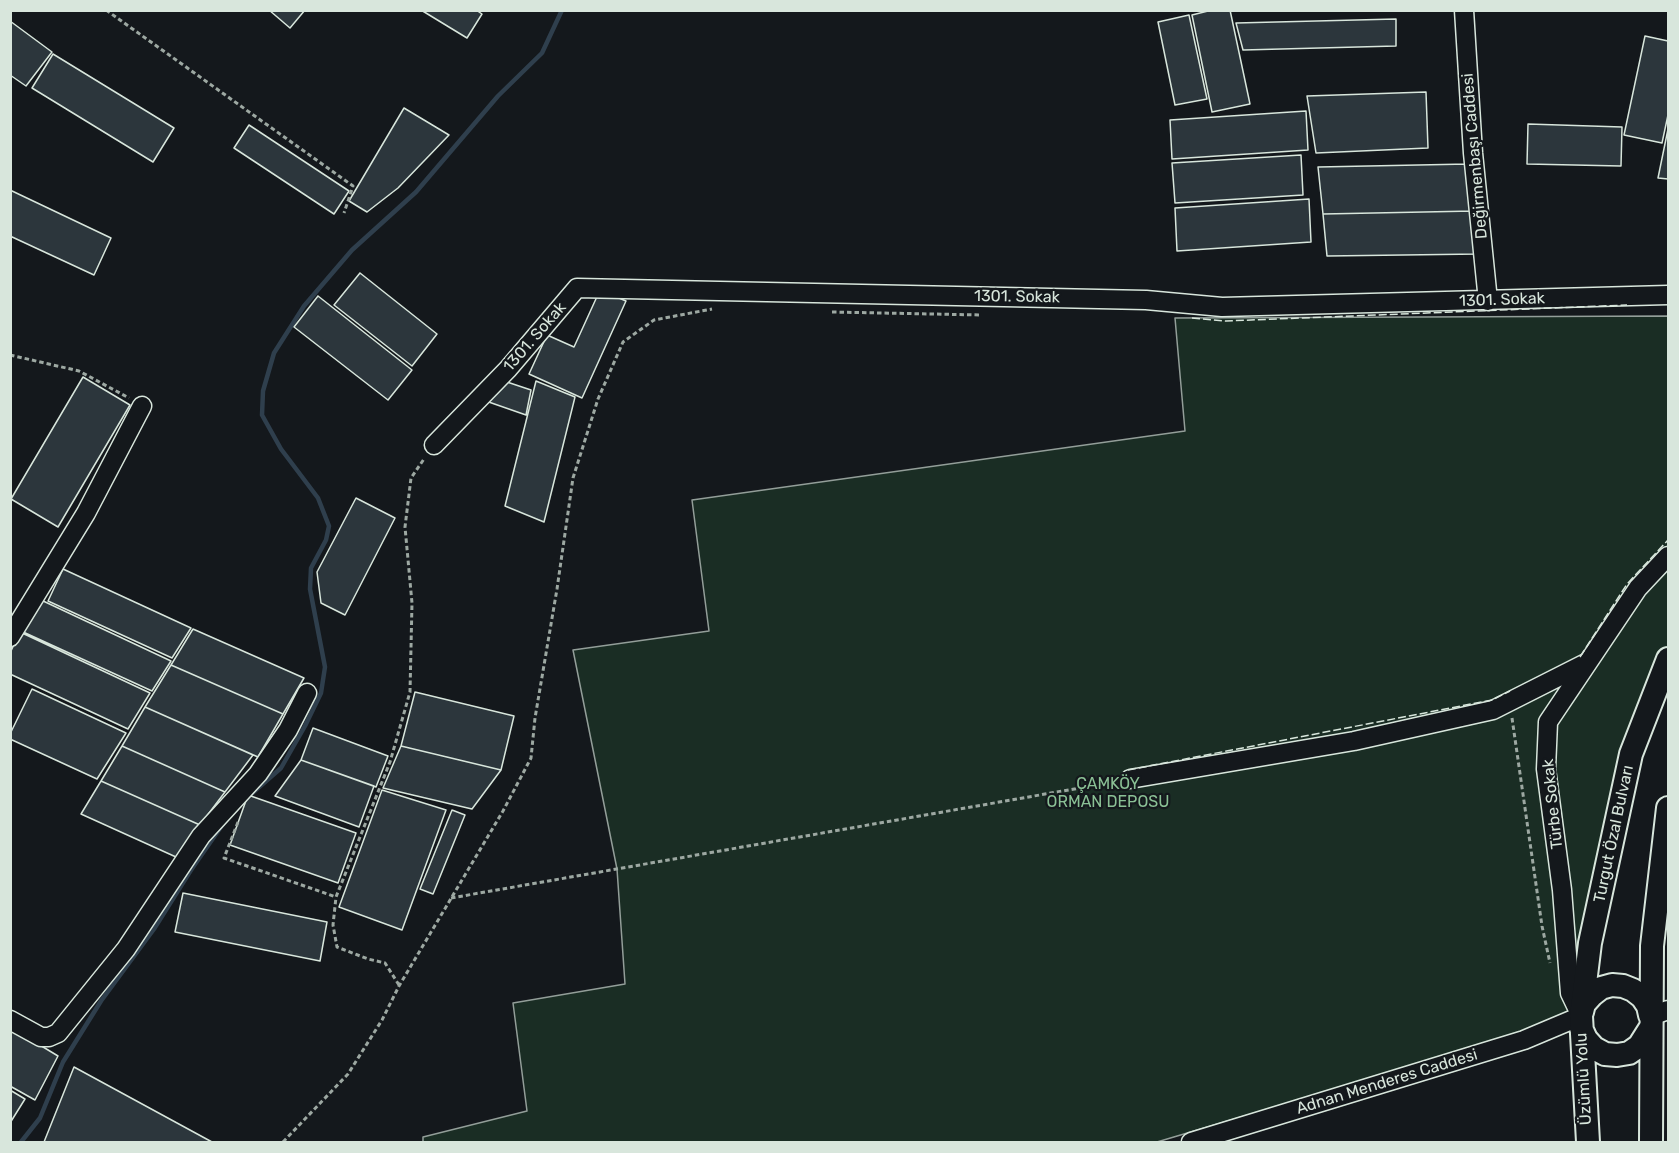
<!DOCTYPE html>
<html>
<head>
<meta charset="utf-8">
<style>
	body { margin:0 }
	#map { position:relative; width:1679px; height:1153px; overflow:hidden; background:#14181c; font-family:Rubik,sans-serif }
	canvas { display:block }
	.frame { position:absolute; inset:0; border:12px solid #d8e6dc; pointer-events:none }
</style>
</head>
<body>
<div id="map">
<canvas width="1679" height="1153"></canvas>
<div class="frame"></div>
</div>
<script>
const ctx = document.querySelector('canvas').getContext('2d');
ctx.lineJoin = 'round';
function paint(path, color) {
  ctx.fillStyle = color;
  ctx.fill(path, 'evenodd');
}
function toPath(rows) {
  const path = new Path2D();
  for (const r of rows) {
    path.moveTo(r[0], r[1]);
    for (let i = 2; i < r.length; i += 2) path.lineTo(r[i], r[i + 1]);
  }
  return path;
}
function strokePath(path, color, width, dash) {
  ctx.strokeStyle = color;
  ctx.lineWidth = width;
  ctx.lineCap = dash ? 'butt' : 'round';
  ctx.setLineDash(dash || []);
  ctx.stroke(path);
}
function write(font, color, halo, rows, align = 'center') {
  ctx.font = font + ' Rubik,sans-serif';
  ctx.lineWidth = 4.5;
  ctx.setLineDash([]);
  ctx.textBaseline = 'middle';
  ctx.strokeStyle = halo;
  ctx.fillStyle = color;
  for (const [text, x, y, turn = 0] of rows) {
    ctx.save();
    ctx.translate(x, y);
    ctx.rotate((+turn || 0) * Math.PI / 180);
    ctx.textAlign = isNaN(turn) ? turn : align;
    if (halo) ctx.strokeText(text, 0, 0);
    ctx.fillText(text, 0, 0);
    ctx.restore();
  }
}
const green = toPath([
	[1668,316,1668,649,1643,694,1581,1016,1157,1142,423,1142,423,1137,527,1111,513,1003,625,984,617,869,573,650,709,631,692,500,1185,431,1175,318,1668,316]
]);
const stream = toPath([
	[249,796,281,768,305,726,321,693,325,667,310,589,311,568,326,540,329,526,318,498,281,449,262,415,263,391,274,353,304,306,352,250,416,192,498,96,542,53,562,10],
	[21,1142,40,1118,63,1062,101,1001,154,929,191,870,223,824]
]);
const building = toPath([
	[269,10,305,10,290,28,269,10],
	[421,10,476,10,482,14,467,38,421,10],
	[1212,10,1230,10,1250,104,1212,112,1192,15,1212,10],
	[1189,15,1207,99,1175,105,1158,22,1189,15],
	[1396,19,1396,46,1243,50,1236,23,1396,19],
	[10,21,52,52,26,86,10,75,10,21],
	[1645,36,1668,41,1668,115,1662,143,1624,135,1645,36],
	[53,54,174,128,153,162,32,88,53,54],
	[1426,92,1428,148,1316,153,1307,96,1426,92],
	[404,108,449,135,398,188,367,212,349,201,404,108],
	[1306,111,1308,150,1172,159,1170,120,1306,111],
	[1528,124,1622,127,1621,166,1527,164,1528,124],
	[249,125,349,191,334,214,234,148,249,125],
	[1668,129,1668,179,1658,178,1668,129],
	[1301,155,1303,195,1175,203,1172,163,1301,155],
	[1468,164,1474,211,1323,214,1318,167,1468,164],
	[10,190,111,238,94,275,10,236,10,190],
	[1309,199,1311,242,1177,251,1175,208,1309,199],
	[1474,211,1479,254,1327,256,1323,214,1474,211],
	[360,273,437,334,412,366,334,305,360,273],
	[600,290,626,301,582,398,529,374,547,335,574,347,600,290],
	[318,296,412,370,388,400,294,327,318,296],
	[83,377,130,405,58,527,11,499,83,377],
	[501,380,531,390,526,415,483,400,501,380],
	[536,381,575,397,544,522,505,506,536,381],
	[356,498,395,518,345,615,321,603,317,572,356,498],
	[63,569,191,628,172,658,48,601,63,569],
	[41,600,171,661,152,691,21,631,41,600],
	[193,629,304,678,283,714,171,665,193,629],
	[20,632,150,693,128,729,10,674,10,653,20,632],
	[171,665,283,714,258,757,145,707,171,665],
	[32,689,126,733,97,779,10,739,10,734,32,689],
	[415,692,514,716,501,770,401,746,415,692],
	[145,707,253,755,225,792,122,746,145,707],
	[313,728,388,756,376,787,301,760,313,728],
	[122,746,225,792,200,825,101,781,122,746],
	[401,746,501,770,472,809,383,788,401,746],
	[301,760,374,786,359,827,275,796,301,760],
	[101,781,200,825,176,857,81,814,101,781],
	[382,790,446,810,402,930,339,907,382,790],
	[248,795,356,833,338,883,230,845,248,795],
	[452,810,465,815,433,894,420,889,452,810],
	[183,893,327,922,320,961,175,932,183,893],
	[10,1027,58,1056,35,1100,10,1086,10,1027],
	[74,1067,212,1142,44,1142,74,1067],
	[10,1090,25,1099,10,1123,10,1090]
]);
const path = toPath([
	[106,10,353,186,344,213],
	[832,312,982,315],
	[10,355,79,371,129,398],
	[1512,718,1542,926,1550,963],
	[238,822,224,858,336,897],
	[451,898,1114,782],
	[399,985,385,963,368,959,337,947,333,925,336,897,390,762,410,692,412,603,405,527,411,478,424,459],
	[283,1142,348,1074,382,1020,399,986,503,811,531,758,535,718,557,589,573,478,598,399,623,342,654,320,712,309]
]);
const minor = toPath([
	[1464,10,1473,153,1488,301],
	[434,445,508,369,577,288,1146,300,1222,307,1668,295],
	[10,637,86,513,142,406],
	[1130,779,1354,741,1493,710,1586,663],
	[1651,1016,1668,1010],
	[10,1020,41,1037,49,1037,58,1033,126,949,201,836,258,774,288,730,307,693],
	[1191,1142,1524,1040,1581,1016,1570,993,1562,890,1546,769,1548,722,1638,588,1668,556]
]);
const major = toPath([
	[1582,1012,1584,1004,1592,995,1601,988,1612,985,1623,986,1633,990,1642,997,1648,1006,1650,1015],
	[1581,1028,1586,1039,1594,1048,1605,1054,1617,1055,1629,1053,1639,1046,1651,1027],
	[1588,1142,1581,1016,1590,943,1631,754,1668,659],
	[1651,1142,1652,946,1668,808]
]);
const fence = toPath([
	[1192,318,1226,321,1627,305],
	[1580,657,1627,584,1668,540],
	[1128,770,1492,700,1510,691]
]);
const streetNames = [
	["Değirmenbaşı Caddesi",1475,156,-95],
	["1301. Sokak",1017,297,1],
	["1301. Sokak",1502,300,-2],
	["1301. Sokak",535,337,-49],
	["Türbe Sokak",1553,804,-96],
	["Turgut Özal Bulvarı",1614,834,-78],
	["Üzümlü Yolu",1584,1079,-93],
	["Adnan Menderes Caddesi",1387,1082,-17]
];
const parkNames = [
	["ÇAMKÖY",1108,784],
	["ORMAN DEPOSU",1108,802]
];
paint(green, '#1a2d24');
strokePath(green, '#939e99', 1.5);
strokePath(stream, '#2f3f4d', 4.5);
paint(building, '#2c363c');
strokePath(building, '#d8e6dc', 1.5);
strokePath(minor, '#d8e6dc', 21);
strokePath(major, '#d8e6dc', 26);
strokePath(path, '#9da8a2', 3, [4.5, 3]);
strokePath(minor, '#14181c', 18);
strokePath(major, '#14181c', 22);
strokePath(fence, '#d8e6dc', 1.5, [8, 3]);
write('16px', '#d8e6dc', '#14181c', streetNames);
write('16px', '#8ac095', '#14181c', parkNames);
</script>
</body>
</html>
